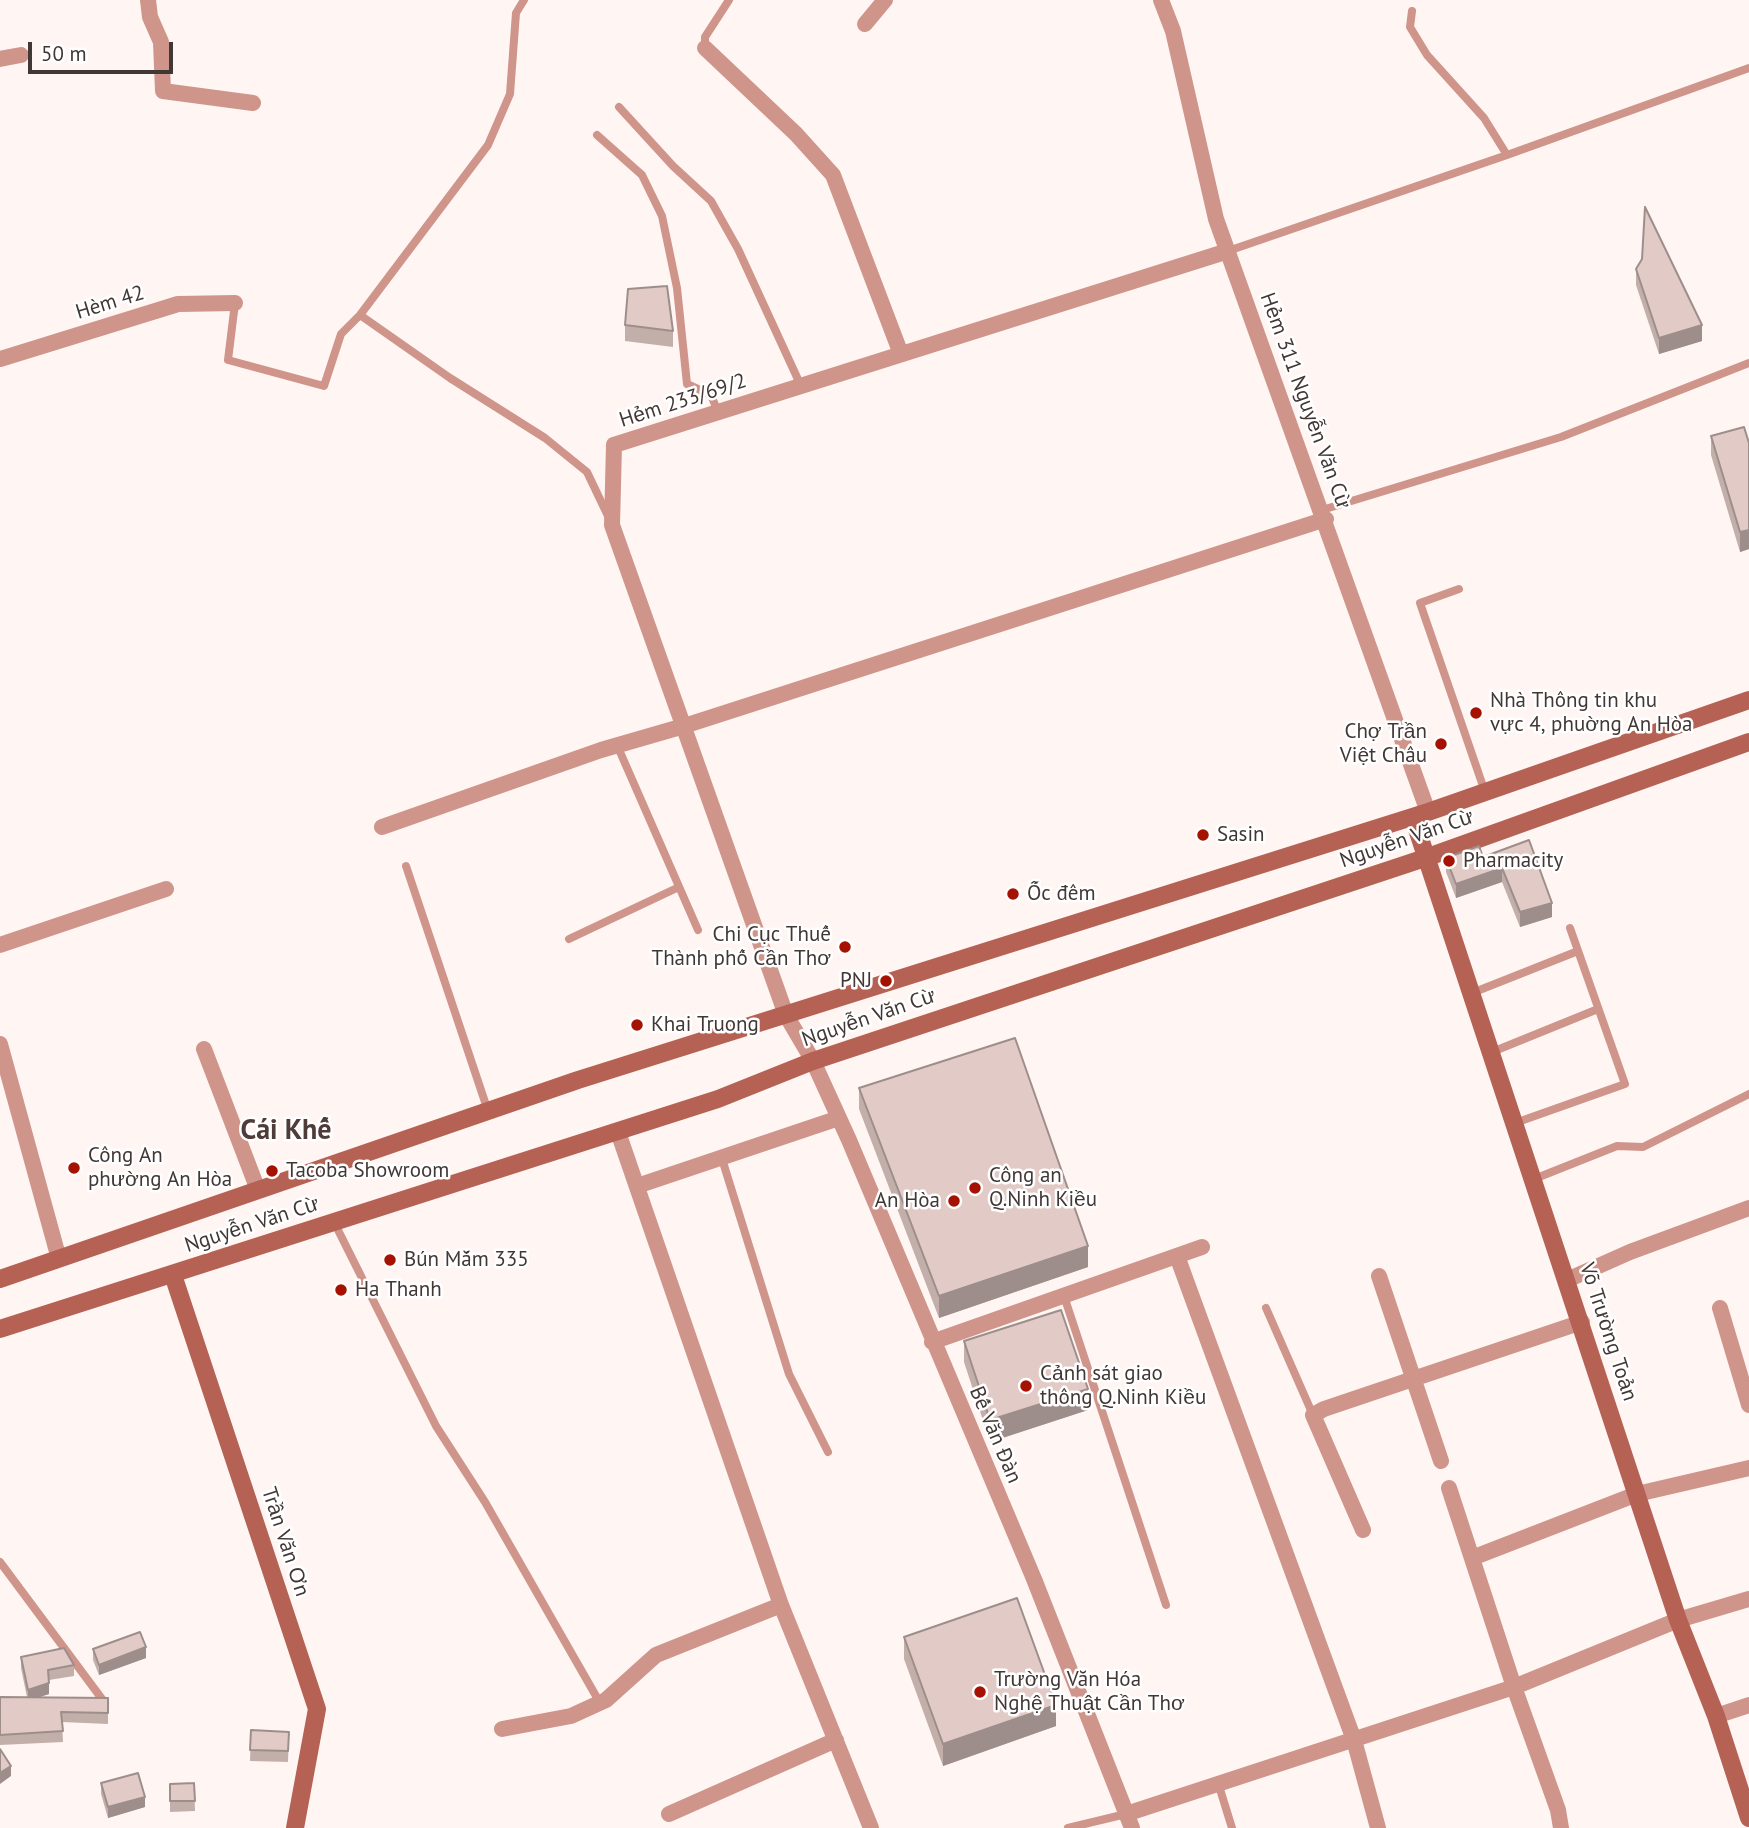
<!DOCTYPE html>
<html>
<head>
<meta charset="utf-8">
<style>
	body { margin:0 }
	#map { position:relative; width:1749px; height:1828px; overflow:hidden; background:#fff5f3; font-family:"PT Sans",sans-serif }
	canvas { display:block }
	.scale { position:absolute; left:28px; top:42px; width:145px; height:32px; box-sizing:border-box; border:4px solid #413836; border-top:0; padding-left:9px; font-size:21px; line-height:24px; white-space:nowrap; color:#413836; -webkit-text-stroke:5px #fff; paint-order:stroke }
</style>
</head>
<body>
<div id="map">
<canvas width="1749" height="1828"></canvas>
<div class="scale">50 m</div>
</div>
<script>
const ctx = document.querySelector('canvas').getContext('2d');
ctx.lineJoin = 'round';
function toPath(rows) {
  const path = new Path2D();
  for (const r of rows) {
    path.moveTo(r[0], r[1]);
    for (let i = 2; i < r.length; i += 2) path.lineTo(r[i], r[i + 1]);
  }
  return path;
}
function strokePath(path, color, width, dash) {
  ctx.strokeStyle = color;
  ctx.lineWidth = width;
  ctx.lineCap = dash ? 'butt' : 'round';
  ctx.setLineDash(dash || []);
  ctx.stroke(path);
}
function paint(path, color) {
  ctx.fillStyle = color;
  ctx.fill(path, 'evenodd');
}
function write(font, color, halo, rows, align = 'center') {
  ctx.font = font + ' "PT Sans",sans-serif';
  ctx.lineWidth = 5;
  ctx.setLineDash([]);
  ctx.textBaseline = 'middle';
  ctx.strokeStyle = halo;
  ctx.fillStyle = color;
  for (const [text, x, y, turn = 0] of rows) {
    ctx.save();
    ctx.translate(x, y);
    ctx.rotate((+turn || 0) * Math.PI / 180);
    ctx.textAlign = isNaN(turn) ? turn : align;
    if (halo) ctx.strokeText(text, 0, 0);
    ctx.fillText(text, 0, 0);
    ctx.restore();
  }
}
const lane = toPath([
	[1412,11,1410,27,1427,55,1484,118,1507,155],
	[705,48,705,37,729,0],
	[619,107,673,166,711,201,738,249,801,386],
	[597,135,642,175,662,216,677,288,687,384,711,395,718,412],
	[1228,251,1507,155,1749,68],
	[235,303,228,360,324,386,341,334,360,315,488,145,510,94,516,13,524,0],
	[360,315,450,378,545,438,587,472,608,516],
	[1322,510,1561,437,1749,363],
	[1459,589,1420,603,1485,792],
	[617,745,698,930],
	[406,866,488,1111],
	[569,939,679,887],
	[1472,993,1578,951],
	[1492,1052,1598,1009],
	[1515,1123,1625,1084,1570,928],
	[722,1159,789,1374,828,1452],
	[1534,1179,1617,1146,1643,1147,1749,1094],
	[334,1222,436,1426,485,1502,600,1703],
	[1064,1296,1166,1605],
	[1266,1308,1313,1415],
	[0,1562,105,1703],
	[1219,1786,1232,1828],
	[1068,1828,1126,1814]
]);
const street = toPath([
	[148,0,150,17,161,42,163,91,253,103],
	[1161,0,1173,31,1216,219,1428,812],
	[865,24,885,0],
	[705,48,796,134,833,175,901,354],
	[0,59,21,55],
	[0,359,178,304,235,303],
	[382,827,601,750,684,726,1326,519],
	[0,945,166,889],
	[0,1044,59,1259],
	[204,1049,258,1190],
	[618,1132,781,1605,871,1828],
	[637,1186,839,1118],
	[1177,1256,1354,1740,1378,1828],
	[1379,1276,1441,1461],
	[1567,1280,1630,1252,1749,1208],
	[1720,1308,1749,1405],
	[932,1342,1202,1247],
	[1449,1488,1514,1687,1558,1810,1561,1828],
	[1363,1530,1313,1415,1324,1409,1582,1322],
	[1472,1558,1637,1494,1749,1468],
	[1716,1716,1749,1705],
	[502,1729,571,1716,606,1700,656,1655,781,1605],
	[669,1814,836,1740],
	[1126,1814,1514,1687,1678,1620,1749,1599],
	[1132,1828,1034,1579,849,1140,813,1061,786,1015,612,525,614,445,1228,251]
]);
const secondary = toPath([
	[1413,817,1678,1620,1716,1716,1749,1818],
	[173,1275,317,1709,295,1828],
	[0,1279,578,1080,1428,812,1749,700],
	[0,1329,718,1099,813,1061,1428,857,1749,742]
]);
const wall = toPath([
	[1636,269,1702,341,1659,354,1636,285],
	[625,325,673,331,673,347,625,341],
	[1711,436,1749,443,1749,549,1740,552,1711,455],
	[1529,840,1552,917,1520,927,1502,882,1456,898,1446,872,1446,858,1483,857],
	[859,1088,1088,1267,939,1318,859,1109],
	[964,1341,1088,1410,990,1442,964,1362],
	[904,1637,1056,1726,943,1766,904,1659],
	[93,1649,146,1658,99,1675,93,1660],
	[21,1657,74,1665,74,1676,49,1680,49,1694,39,1697,108,1698,108,1724,62,1722,63,1742,0,1745,0,1697,27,1697,21,1668],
	[251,1730,289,1732,288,1762,250,1761],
	[101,1783,145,1807,108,1818,101,1794],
	[194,1783,195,1811,170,1812,170,1784]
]);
const shadedWall = toPath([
	[1702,325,1702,341,1659,354,1659,338],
	[1749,530,1749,549,1740,552,1740,532],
	[1502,868,1502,882,1456,898,1456,884],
	[1552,903,1552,917,1520,927,1520,912],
	[1088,1246,1088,1267,939,1318,939,1296],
	[1088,1389,1088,1410,990,1442,990,1420],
	[146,1647,146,1658,99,1675,99,1665],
	[49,1683,49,1694,28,1701,28,1690],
	[1056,1705,1056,1726,943,1766,943,1744],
	[11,1766,11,1776,0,1784,0,1773],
	[145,1797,145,1807,108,1818,108,1807]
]);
const building = toPath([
	[1645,207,1702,325,1659,338,1636,269,1642,259,1645,207],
	[667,286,673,331,625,325,628,289,667,286],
	[1744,427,1749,443,1749,530,1740,532,1711,436,1744,427],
	[1529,840,1552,903,1520,912,1502,868,1456,884,1446,858,1479,846,1483,857,1529,840],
	[1015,1038,1088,1246,939,1296,859,1088,1015,1038],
	[1061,1310,1088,1389,990,1420,964,1341,1061,1310],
	[1017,1598,1056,1705,943,1744,904,1637,1017,1598],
	[140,1632,146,1647,99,1665,93,1649,140,1632],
	[64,1648,74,1665,48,1670,49,1683,28,1690,21,1657,64,1648],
	[0,1697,108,1698,108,1713,61,1712,63,1731,0,1735,0,1697],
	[251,1730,289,1732,288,1751,250,1750,251,1730],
	[0,1749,11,1766,0,1773,0,1749],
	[138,1773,145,1797,108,1807,101,1783,138,1773],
	[194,1783,195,1801,170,1801,170,1784,194,1783]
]);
const markers = [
	[1476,713,7,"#a51201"],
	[1441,744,7,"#a51201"],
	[1203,835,7,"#a51201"],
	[1449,861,7,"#a51201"],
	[1013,894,7,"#a51201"],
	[845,947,7,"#a51201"],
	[886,981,7,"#a51201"],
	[637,1025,7,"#a51201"],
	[74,1168,7,"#a51201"],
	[272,1171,7,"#a51201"],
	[975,1188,7,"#a51201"],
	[954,1201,7,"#a51201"],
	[390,1260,7,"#a51201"],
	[341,1290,7,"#a51201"],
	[1026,1386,7,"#a51201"],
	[980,1692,7,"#a51201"]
];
const streetNames = [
	["Hèm 42",110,303,-17],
	["Hẻm 233/69/2",683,401,-18],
	["Hẻm 311 Nguyễn Văn Cừ",1305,401,70],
	["Nguyễn Văn Cừ",1407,839,-19],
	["Nguyễn Văn Cừ",869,1018,-19],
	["Nguyễn Văn Cừ",252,1225,-18],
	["Võ Trường Toản",1608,1332,72],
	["Bế Văn Đàn",995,1435,67],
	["Trần Văn Ơn",285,1542,72]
];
const poiNames = [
	["Nhà Thông tin khu",1490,701],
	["vực 4, phuờng An Hòa",1490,725],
	["Chợ Trần",1427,732,"right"],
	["Việt Châu",1427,756,"right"],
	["Sasin",1217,835],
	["Pharmacity",1463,861],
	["Ốc đêm",1027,894],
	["Chi Cục Thuế",831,935,"right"],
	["Thành phố Cần Thơ",831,959,"right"],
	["PNJ",872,981,"right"],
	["Khai Truong",651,1025],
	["Công An",88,1156],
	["phường An Hòa",88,1180],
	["Tacoba Showroom",286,1171],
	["Công an",989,1176],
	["Q.Ninh Kiều",989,1200],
	["An Hòa",940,1201,"right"],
	["Bún Mắm 335",404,1260],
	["Ha Thanh",355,1290],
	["Cảnh sát giao",1040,1374],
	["thông Q.Ninh Kiều",1040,1398],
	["Trường Văn Hóa",994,1680],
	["Nghệ Thuật Cần Thơ",994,1704]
];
const districtNames = [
	["Cái Khế",286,1131]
];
strokePath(lane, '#cf948a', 8);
strokePath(street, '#cf948a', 16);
strokePath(secondary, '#b56254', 18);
paint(wall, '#c2afaa');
paint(shadedWall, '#9e8e8b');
paint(building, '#e2cbc6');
strokePath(building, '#9e8e8b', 2);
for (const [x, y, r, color] of markers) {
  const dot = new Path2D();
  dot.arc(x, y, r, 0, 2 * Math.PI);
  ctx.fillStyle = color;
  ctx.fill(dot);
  strokePath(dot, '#fff', 2.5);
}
write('21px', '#413836', '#fff', streetNames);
write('21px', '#413836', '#fff', poiNames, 'left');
write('bold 28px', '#4f3c39', '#fff', districtNames);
</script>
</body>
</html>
